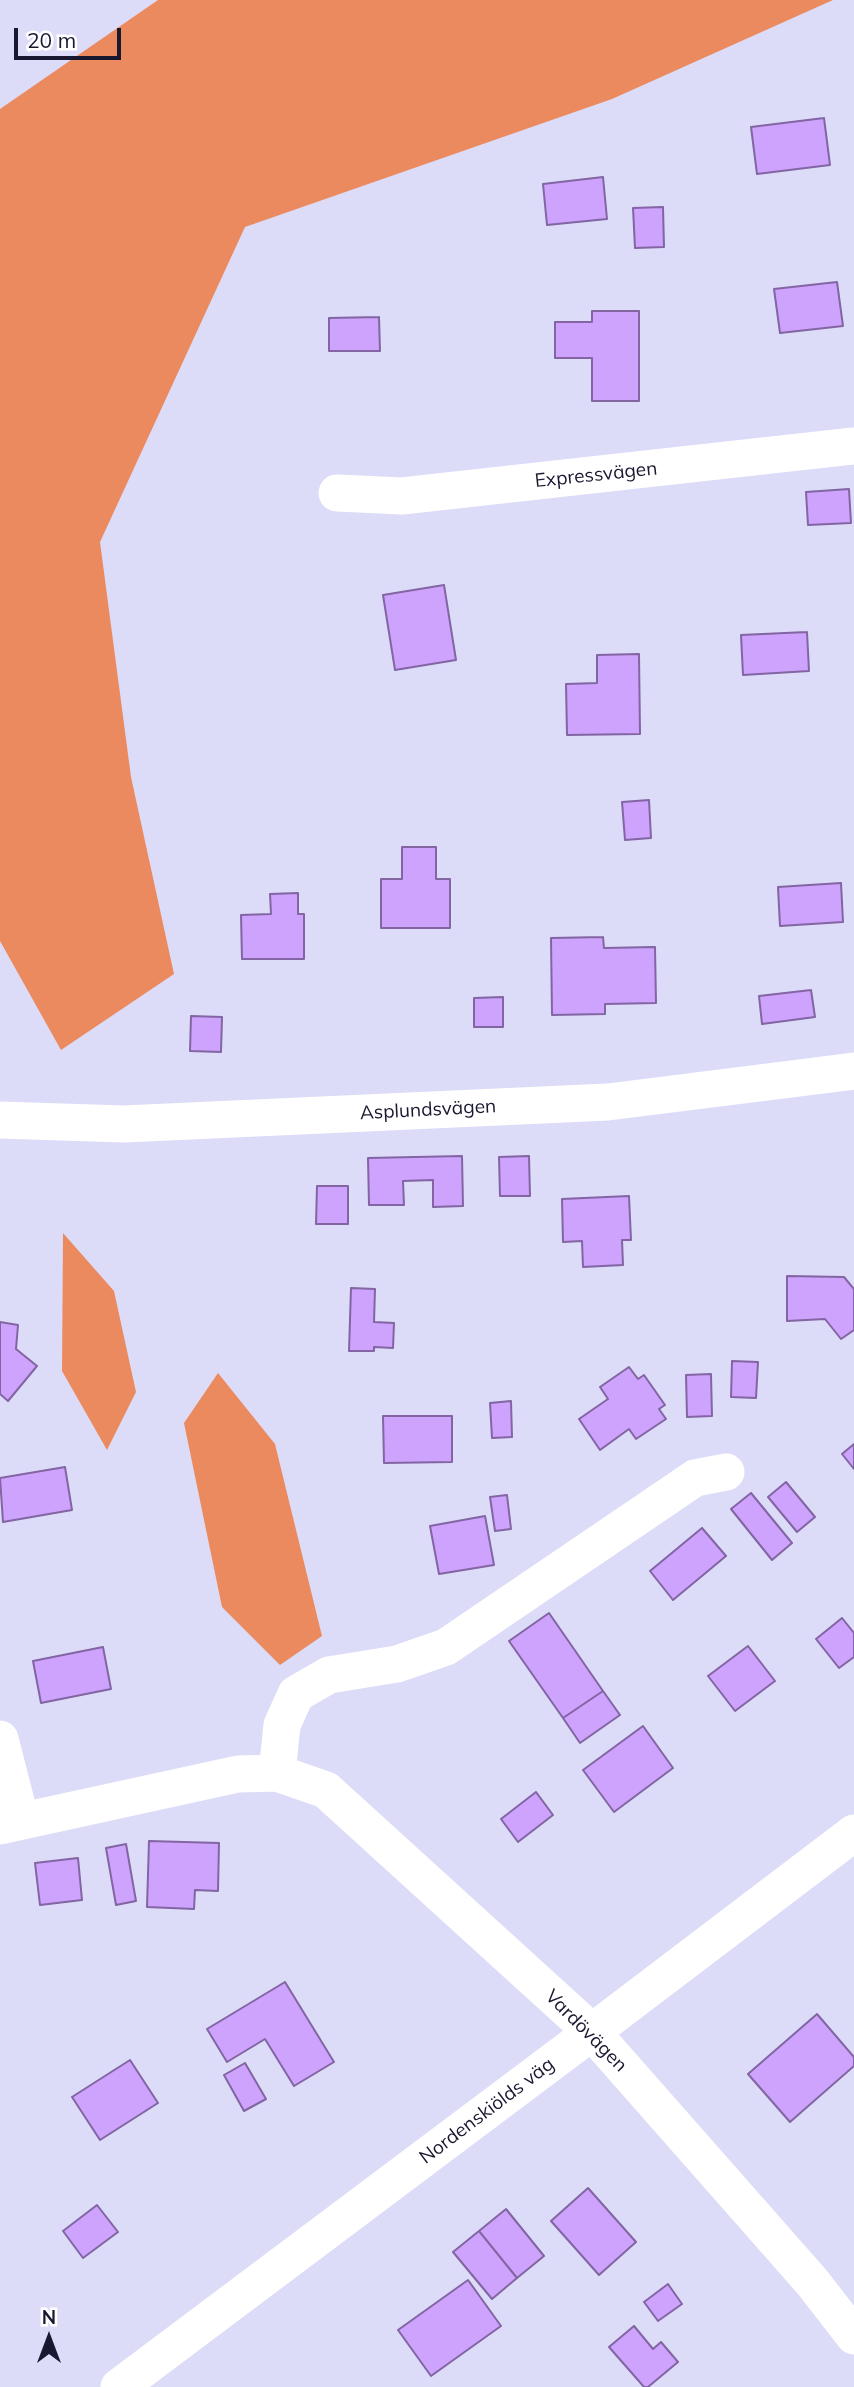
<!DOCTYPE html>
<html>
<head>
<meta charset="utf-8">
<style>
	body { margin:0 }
	#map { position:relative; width:854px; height:2387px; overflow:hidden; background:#dcdcf9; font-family:Mulish,sans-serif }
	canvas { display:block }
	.north { position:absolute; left:14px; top:2303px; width:70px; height:70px; -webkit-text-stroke:5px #fff; paint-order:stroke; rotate:0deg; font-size:19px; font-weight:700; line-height:28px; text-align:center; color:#191831 }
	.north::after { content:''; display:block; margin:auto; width:24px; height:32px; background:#191831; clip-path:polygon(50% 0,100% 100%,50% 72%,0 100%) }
	.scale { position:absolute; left:14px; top:28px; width:107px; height:32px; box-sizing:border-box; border:4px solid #191831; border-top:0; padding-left:9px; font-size:21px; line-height:24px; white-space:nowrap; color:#191831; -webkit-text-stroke:5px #fff; paint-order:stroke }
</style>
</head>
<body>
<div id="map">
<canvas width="854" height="2387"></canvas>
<div class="north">N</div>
<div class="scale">20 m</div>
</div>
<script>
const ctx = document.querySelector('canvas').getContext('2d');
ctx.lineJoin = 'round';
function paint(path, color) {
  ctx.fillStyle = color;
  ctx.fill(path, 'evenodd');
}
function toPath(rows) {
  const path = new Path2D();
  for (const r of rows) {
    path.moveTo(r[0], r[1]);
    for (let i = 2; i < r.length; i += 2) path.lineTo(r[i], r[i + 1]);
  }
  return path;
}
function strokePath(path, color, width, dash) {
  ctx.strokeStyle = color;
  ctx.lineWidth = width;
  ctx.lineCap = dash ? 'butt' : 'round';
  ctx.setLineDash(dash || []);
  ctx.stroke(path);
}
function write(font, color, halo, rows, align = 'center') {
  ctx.font = font + ' Mulish,sans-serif';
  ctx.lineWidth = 5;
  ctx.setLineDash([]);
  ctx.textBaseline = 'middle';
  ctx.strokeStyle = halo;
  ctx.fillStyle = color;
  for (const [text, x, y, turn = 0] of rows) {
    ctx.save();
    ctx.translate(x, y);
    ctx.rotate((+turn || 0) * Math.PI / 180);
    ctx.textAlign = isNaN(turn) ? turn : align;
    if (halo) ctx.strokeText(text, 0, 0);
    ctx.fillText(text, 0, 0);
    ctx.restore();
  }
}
const forest = toPath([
	[158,0,833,0,612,99,245,227,100,542,131,777,174,974,61,1050,0,941,0,109],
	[63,1233,114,1291,136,1392,107,1450,62,1371],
	[218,1373,275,1444,322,1636,280,1665,222,1607,184,1423]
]);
const building = toPath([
	[824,118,830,165,757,174,751,127,824,118],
	[603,177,607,219,547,225,543,184,603,177],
	[663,207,664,247,635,248,633,208,663,207],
	[837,282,843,326,780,333,774,289,837,282],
	[592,311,639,311,639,401,592,401,592,358,555,358,555,322,592,322,592,311],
	[379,317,380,351,329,351,329,318,379,317],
	[849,489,851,523,808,525,806,492,849,489],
	[444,585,456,660,395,670,383,595,444,585],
	[807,632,809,671,743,675,741,635,807,632],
	[639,654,640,734,567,735,566,684,597,683,597,655,639,654],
	[649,800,651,838,625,840,622,802,649,800],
	[402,847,436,847,436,879,450,879,450,928,381,928,381,879,402,879,402,847],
	[841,883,843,922,780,926,778,887,841,883],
	[298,893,298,914,304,914,304,959,242,959,241,915,271,914,270,894,298,893],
	[603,937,604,948,655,947,656,1003,605,1004,605,1014,552,1015,551,938,603,937],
	[811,990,815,1017,762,1024,759,996,811,990],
	[503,997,503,1027,474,1027,474,998,503,997],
	[191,1016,222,1017,221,1052,190,1051,191,1016],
	[462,1156,463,1206,433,1207,433,1180,403,1181,404,1205,369,1205,368,1158,462,1156],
	[529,1156,530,1196,500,1196,499,1157,529,1156],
	[317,1186,348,1186,348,1224,316,1224,317,1186],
	[629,1196,631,1240,622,1240,623,1265,583,1267,582,1241,563,1242,562,1199,629,1196],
	[787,1276,844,1277,854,1289,854,1330,841,1339,825,1319,787,1321,787,1276],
	[351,1288,375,1289,374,1322,394,1323,393,1348,374,1347,374,1351,349,1351,351,1288],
	[0,1322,18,1325,16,1349,37,1366,8,1401,0,1394,0,1322],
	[732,1361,758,1362,756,1398,731,1397,732,1361],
	[629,1367,638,1379,644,1375,665,1405,659,1409,666,1419,636,1439,629,1429,600,1450,579,1419,608,1399,600,1387,629,1367],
	[711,1374,712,1416,687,1417,686,1375,711,1374],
	[511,1401,512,1437,492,1438,490,1403,511,1401],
	[383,1416,452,1416,452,1462,384,1463,383,1416],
	[854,1444,854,1469,842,1454,854,1444],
	[65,1467,72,1510,3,1522,0,1478,65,1467],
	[786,1482,815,1517,797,1532,768,1497,786,1482],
	[751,1493,792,1543,772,1560,731,1509,751,1493],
	[507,1495,511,1529,495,1531,490,1497,507,1495],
	[485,1516,494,1565,439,1574,430,1526,485,1516],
	[702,1528,726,1556,673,1600,650,1571,702,1528],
	[549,1613,603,1691,563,1718,509,1641,549,1613],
	[842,1618,854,1633,854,1657,839,1668,816,1639,842,1618],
	[748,1646,775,1681,735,1711,708,1676,748,1646],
	[103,1647,111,1689,41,1703,33,1661,103,1647],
	[603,1691,620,1715,580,1743,563,1718,603,1691],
	[643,1726,673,1768,614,1812,583,1770,643,1726],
	[536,1792,553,1815,518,1842,501,1819,536,1792],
	[149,1841,219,1843,218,1891,195,1890,194,1909,147,1907,149,1841],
	[126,1844,136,1901,116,1905,106,1848,126,1844],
	[78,1858,82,1900,40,1905,35,1863,78,1858],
	[285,1982,334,2062,294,2086,265,2039,227,2062,207,2029,285,1982],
	[817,2014,854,2057,854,2066,790,2122,748,2074,817,2014],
	[130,2060,158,2103,100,2140,72,2097,130,2060],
	[245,2063,266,2099,244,2111,224,2075,245,2063],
	[588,2188,636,2242,599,2275,551,2221,588,2188],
	[97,2205,118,2232,83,2258,63,2231,97,2205],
	[506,2209,544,2256,517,2278,479,2231,506,2209],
	[479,2231,517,2278,492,2299,453,2252,479,2231],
	[468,2280,501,2326,431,2376,398,2330,468,2280],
	[668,2284,682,2304,658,2321,644,2302,668,2284],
	[634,2326,653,2349,661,2342,678,2362,648,2387,644,2387,609,2347,634,2326]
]);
const street = toPath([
	[337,493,402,496,854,446],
	[0,1120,124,1124,608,1102,854,1071],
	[0,1739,21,1821],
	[277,1773,282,1725,296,1694,329,1675,397,1664,446,1647,695,1478,726,1472],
	[0,1826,238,1774,277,1773,326,1790,592,2032,813,2283,854,2336],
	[119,2387,592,2032,854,1833]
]);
const streetNames = [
	["Expressvägen",596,475,-6],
	["Asplundsvägen",428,1110,-3],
	["Vardövägen",586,2031,45],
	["Nordenskiölds väg",487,2111,-37]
];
paint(forest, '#eb8a5e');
paint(building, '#cda3fd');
strokePath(building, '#8265a2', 2);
strokePath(street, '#fff', 37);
write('19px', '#191831', '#fff', streetNames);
</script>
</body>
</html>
